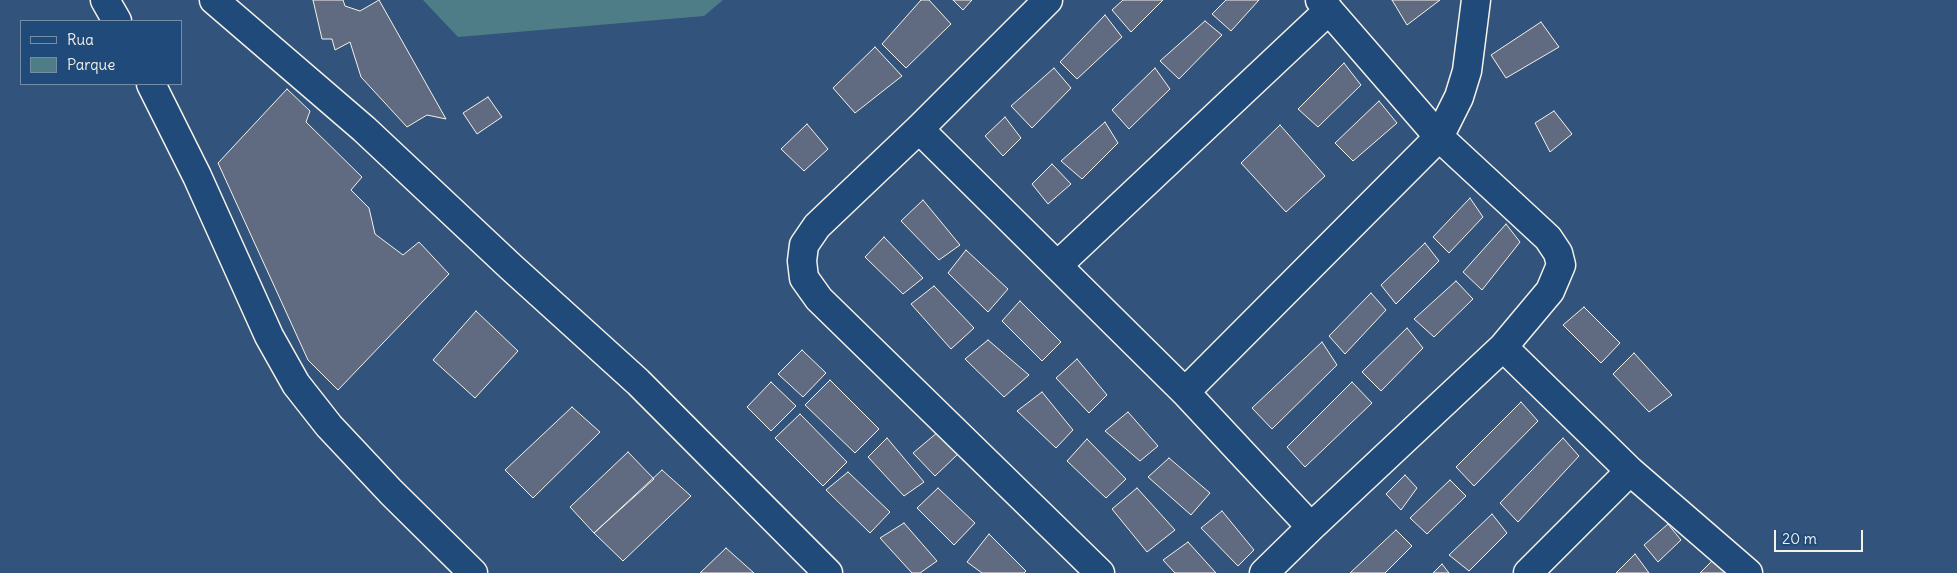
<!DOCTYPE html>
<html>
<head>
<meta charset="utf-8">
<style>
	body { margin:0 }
	#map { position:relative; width:1957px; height:573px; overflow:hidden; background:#32547c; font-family:Delius,sans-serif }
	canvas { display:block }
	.legend { position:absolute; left:20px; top:20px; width:162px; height:65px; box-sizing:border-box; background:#1f4a7a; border:1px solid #748da6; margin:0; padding:6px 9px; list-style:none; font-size:15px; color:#f4f1e8 }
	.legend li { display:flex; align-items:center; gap:10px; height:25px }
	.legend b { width:25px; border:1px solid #748da6 }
	.scale { position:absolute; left:1774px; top:530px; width:89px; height:22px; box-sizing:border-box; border:2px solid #f4f1e8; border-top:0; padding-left:6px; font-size:15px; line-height:18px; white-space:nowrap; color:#f4f1e8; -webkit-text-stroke:4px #1f4a7a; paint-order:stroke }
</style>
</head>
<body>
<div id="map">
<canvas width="1957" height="573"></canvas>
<ul class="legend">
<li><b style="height:6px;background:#1f4a7a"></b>Rua</li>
<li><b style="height:14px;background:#4f7d87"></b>Parque</li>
</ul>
<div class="scale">20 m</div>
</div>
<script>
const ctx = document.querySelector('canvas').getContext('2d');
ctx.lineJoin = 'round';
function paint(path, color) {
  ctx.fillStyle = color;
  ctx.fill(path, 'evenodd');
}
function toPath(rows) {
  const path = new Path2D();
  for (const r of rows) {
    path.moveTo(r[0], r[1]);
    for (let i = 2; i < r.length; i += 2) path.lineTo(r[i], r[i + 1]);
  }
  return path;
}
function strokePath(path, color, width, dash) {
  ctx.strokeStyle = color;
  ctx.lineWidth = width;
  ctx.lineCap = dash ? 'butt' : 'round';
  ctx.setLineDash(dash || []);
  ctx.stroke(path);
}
const green = toPath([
	[423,0,723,0,704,16,458,37]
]);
const building = toPath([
	[313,0,343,0,345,6,360,11,379,0,446,119,427,115,407,127,361,77,350,42,335,50,332,39,322,39,313,0],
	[921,0,929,0,951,24,906,68,882,44,921,0],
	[953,0,972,0,963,10,953,0],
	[1123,0,1163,0,1131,32,1112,10,1123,0],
	[1226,0,1259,0,1231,31,1212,14,1226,0],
	[1392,0,1440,0,1407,25,1392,0],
	[1105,15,1122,37,1077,79,1060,62,1105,15],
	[1205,21,1222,35,1179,79,1160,61,1205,21],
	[1541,22,1559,47,1506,78,1491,55,1541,22],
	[875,47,902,76,855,113,833,88,875,47],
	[1344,63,1361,85,1318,127,1298,109,1344,63],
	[1054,68,1071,88,1032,128,1011,106,1054,68],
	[1155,68,1170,89,1129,129,1112,110,1155,68],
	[287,89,310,111,306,122,362,177,351,190,369,208,375,234,403,255,419,242,449,274,338,390,308,360,218,163,287,89],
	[488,97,502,117,477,134,463,113,488,97],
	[1379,101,1397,123,1353,161,1335,143,1379,101],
	[1554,111,1572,134,1550,152,1535,123,1554,111],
	[1005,117,1021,138,1003,156,985,136,1005,117],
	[1105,122,1118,143,1082,179,1061,161,1105,122],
	[807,124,828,149,804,171,781,149,807,124],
	[1280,125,1325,176,1286,212,1241,163,1280,125],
	[1052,164,1071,184,1048,204,1032,184,1052,164],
	[1470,198,1483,217,1449,253,1433,237,1470,198],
	[923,200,960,245,939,260,901,221,923,200],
	[1506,224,1520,242,1482,290,1463,272,1506,224],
	[884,237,923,278,903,294,865,257,884,237],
	[1425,243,1439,261,1396,304,1381,285,1425,243],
	[966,250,1008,289,988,312,948,273,966,250],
	[1456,281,1473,299,1434,337,1414,319,1456,281],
	[934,286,974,328,951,349,911,304,934,286],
	[1371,293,1386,310,1345,354,1329,336,1371,293],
	[1020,301,1061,342,1042,361,1002,321,1020,301],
	[1584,307,1620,343,1601,363,1563,325,1584,307],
	[476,311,518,351,475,398,433,360,476,311],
	[1407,328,1423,348,1381,391,1362,372,1407,328],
	[988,340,1029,375,1004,397,965,359,988,340],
	[1322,342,1337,365,1272,429,1252,408,1322,342],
	[802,350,826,373,803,397,778,374,802,350],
	[1634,353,1672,395,1649,412,1613,374,1634,353],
	[1077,359,1107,395,1089,413,1056,378,1077,359],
	[830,380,879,429,855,453,805,405,830,380],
	[771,382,796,406,771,431,747,407,771,382],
	[1352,382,1372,403,1305,467,1287,447,1352,382],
	[1042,392,1073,430,1056,448,1017,411,1042,392],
	[1521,402,1538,421,1474,486,1456,467,1521,402],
	[572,407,600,432,533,498,505,470,572,407],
	[1128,412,1158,446,1140,461,1105,431,1128,412],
	[800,414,847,462,823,486,775,438,800,414],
	[938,432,958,454,935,476,913,453,938,432],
	[887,438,924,482,904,496,868,457,887,438],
	[1563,438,1579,456,1518,522,1500,503,1563,438],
	[1087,439,1126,479,1106,498,1067,461,1087,439],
	[628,452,654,479,594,533,570,507,628,452],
	[1169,458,1210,493,1191,515,1148,477,1169,458],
	[662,470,691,496,623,561,594,533,662,470],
	[848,472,890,512,870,533,826,490,848,472],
	[1405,475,1417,488,1401,510,1386,494,1405,475],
	[1450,480,1466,496,1427,534,1410,518,1450,480],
	[938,488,975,523,954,545,917,508,938,488],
	[1137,488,1175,530,1147,552,1112,509,1137,488],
	[1222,511,1254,550,1238,566,1201,528,1222,511],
	[1492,514,1507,533,1469,571,1449,555,1492,514],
	[904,523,937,561,920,573,912,573,880,538,904,523],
	[1668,524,1681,540,1658,562,1644,545,1668,524],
	[1396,530,1412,546,1385,573,1350,573,1396,530],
	[989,534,1026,571,1024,573,982,573,967,562,989,534],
	[1188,542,1216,573,1175,573,1163,560,1188,542],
	[726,548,754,573,700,573,726,548],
	[1635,554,1649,573,1616,573,1635,554],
	[1713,560,1726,573,1700,573,1713,560],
	[1442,564,1449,573,1433,573,1442,564]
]);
const minor = toPath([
	[105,0,117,21],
	[214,0,364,129,511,267,638,382,828,573],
	[1048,0,919,129,817,226,804,245,802,261,804,278,819,299,1100,573],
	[151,84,197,176,269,336,296,384,329,426,391,492,473,573],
	[919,129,1185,392,1311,527],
	[1058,265,1329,10],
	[1503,347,1630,471,1748,573],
	[1185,392,1439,137,1459,97,1467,71,1476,0],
	[1264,573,1311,527,1503,347,1550,291,1561,265,1558,253,1548,238,1439,137,1320,0],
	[1528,573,1630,471]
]);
paint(green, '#4f7d87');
paint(building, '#606a81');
strokePath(building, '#f4f1e8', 1);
strokePath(minor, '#f4f1e8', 31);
strokePath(minor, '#1f4a7a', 28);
</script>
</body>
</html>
